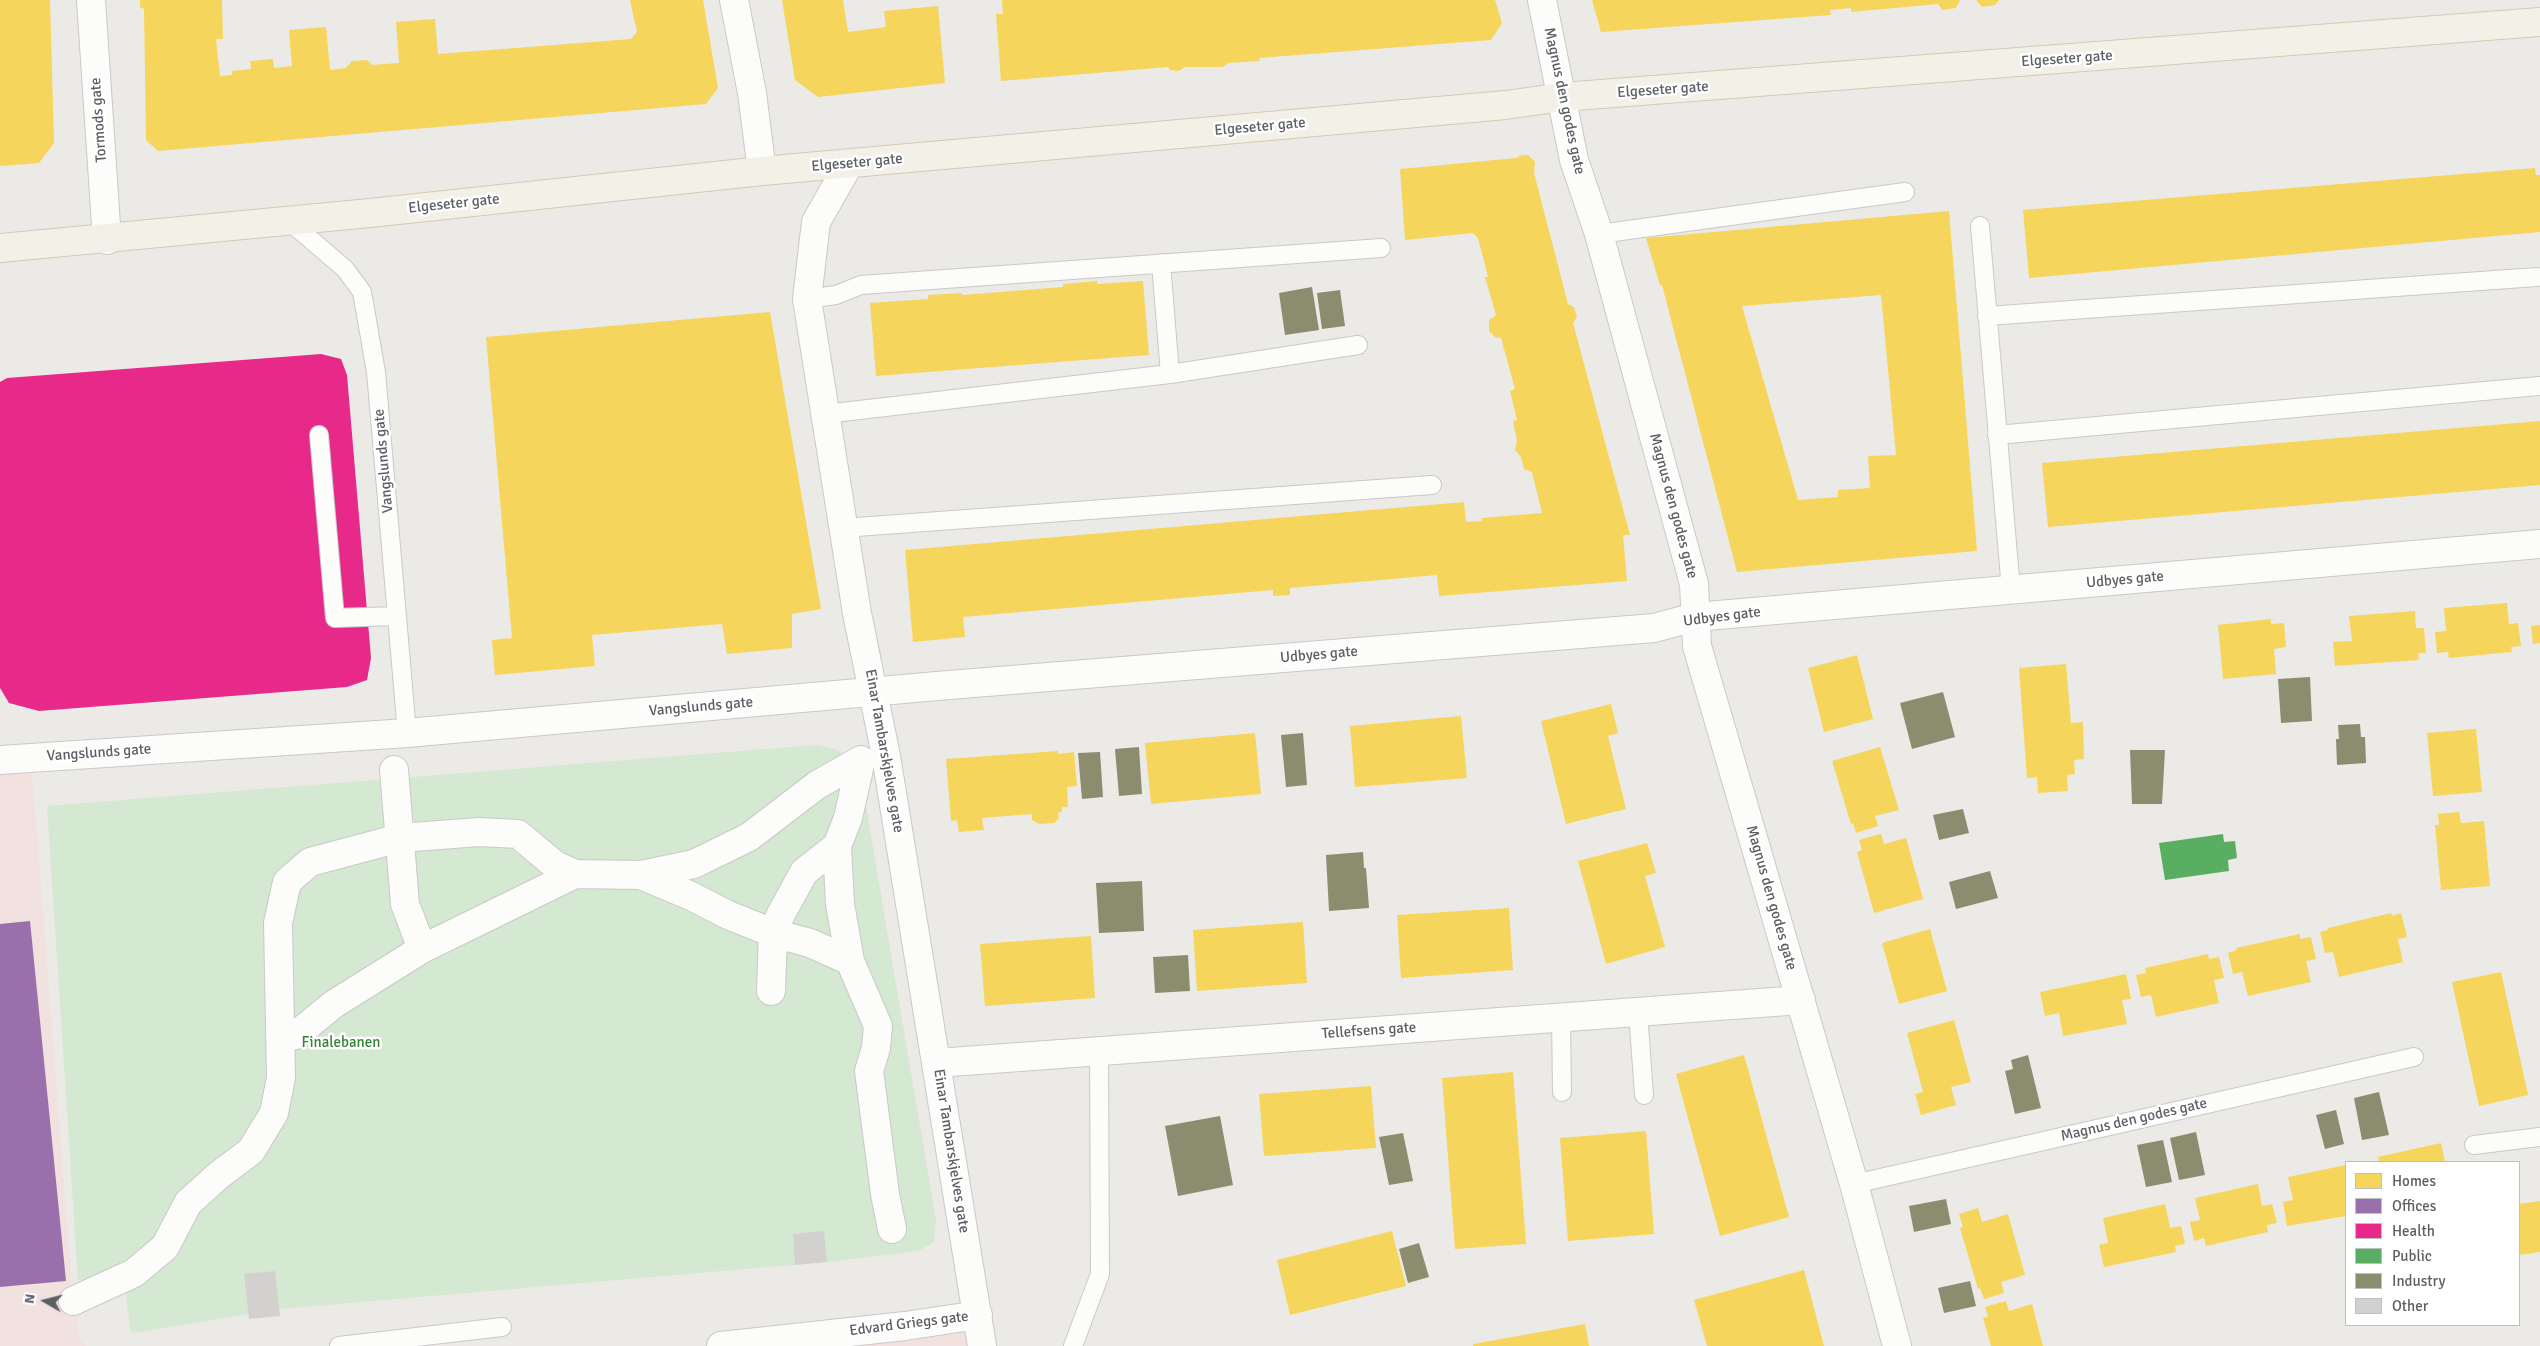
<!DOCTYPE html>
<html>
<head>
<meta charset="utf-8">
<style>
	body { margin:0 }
	#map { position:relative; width:2540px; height:1346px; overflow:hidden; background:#eceae6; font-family:Signika,sans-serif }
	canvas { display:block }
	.legend { position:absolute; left:2345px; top:1161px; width:175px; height:165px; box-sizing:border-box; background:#fff; border:1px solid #bebfc1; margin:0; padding:6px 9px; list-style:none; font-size:15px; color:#5c6064 }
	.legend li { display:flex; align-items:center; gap:10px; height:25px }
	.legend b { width:25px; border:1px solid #bebfc1 }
	.north { position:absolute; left:20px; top:1276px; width:50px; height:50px; -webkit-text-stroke:4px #fff; paint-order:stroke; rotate:278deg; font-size:14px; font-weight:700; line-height:20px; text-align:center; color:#5c6064 }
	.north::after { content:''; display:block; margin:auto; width:18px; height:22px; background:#5c6064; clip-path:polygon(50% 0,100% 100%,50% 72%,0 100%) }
</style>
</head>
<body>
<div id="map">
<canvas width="2540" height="1346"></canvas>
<ul class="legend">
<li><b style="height:14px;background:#f6d55c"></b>Homes</li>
<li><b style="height:14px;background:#9970ab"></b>Offices</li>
<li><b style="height:14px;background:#e7298a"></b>Health</li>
<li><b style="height:14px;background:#5aae61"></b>Public</li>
<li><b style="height:14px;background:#8c8c6e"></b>Industry</li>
<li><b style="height:14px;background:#d3d1cf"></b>Other</li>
</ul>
<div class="north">N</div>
</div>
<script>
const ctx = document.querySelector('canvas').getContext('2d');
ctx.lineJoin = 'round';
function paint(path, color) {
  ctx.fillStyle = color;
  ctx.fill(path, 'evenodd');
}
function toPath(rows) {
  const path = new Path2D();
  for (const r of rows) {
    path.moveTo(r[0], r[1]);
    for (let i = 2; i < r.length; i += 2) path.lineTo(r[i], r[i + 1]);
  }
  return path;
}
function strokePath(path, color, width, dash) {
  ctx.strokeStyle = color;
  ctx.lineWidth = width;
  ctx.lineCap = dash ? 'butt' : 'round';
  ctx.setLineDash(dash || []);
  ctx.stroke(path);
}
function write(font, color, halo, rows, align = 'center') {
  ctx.font = font + ' Signika,sans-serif';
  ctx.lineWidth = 5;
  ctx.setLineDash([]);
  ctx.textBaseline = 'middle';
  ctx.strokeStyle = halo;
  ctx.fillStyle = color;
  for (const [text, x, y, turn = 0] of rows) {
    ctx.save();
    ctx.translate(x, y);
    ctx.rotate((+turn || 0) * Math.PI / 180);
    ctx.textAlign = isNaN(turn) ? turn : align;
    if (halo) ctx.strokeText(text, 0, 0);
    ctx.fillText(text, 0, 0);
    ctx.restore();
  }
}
const medical = toPath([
	[31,757,73,1301,80,1340,86,1346,0,1346,0,760],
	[978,1315,982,1346,721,1346]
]);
const green = toPath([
	[816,745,836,749,849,759,861,776,936,1221,934,1242,918,1251,827,1262,280,1309,131,1333,123,1277,78,1280,47,806]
]);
const homes = toPath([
	[0,0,50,0,54,143,39,163,0,166],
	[140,0,222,0,223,39,216,39,220,76,232,75,232,71,251,69,250,61,273,59,274,68,292,66,289,30,326,27,330,70,346,68,352,61,367,60,372,65,399,63,396,22,435,19,438,54,631,39,637,32,630,0,703,0,718,88,706,104,158,151,146,140,144,9,140,7],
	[782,0,843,0,848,32,886,27,884,11,938,6,945,83,818,97,795,80],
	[1002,0,1495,0,1502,23,1491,40,1259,58,1260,61,1228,63,1223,67,1185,67,1179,71,1170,70,1168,67,1001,81,996,14,1003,14],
	[1592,0,1960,0,1956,8,1942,10,1938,4,1851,12,1851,8,1830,10,1831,15,1601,32],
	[1976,0,1999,0,1995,5,1982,7],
	[1522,155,1528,155,1535,162,1534,173,1568,304,1574,307,1577,317,1573,323,1630,535,1623,535,1627,581,1439,596,1437,575,1290,588,1290,595,1273,596,1273,590,963,617,965,637,913,642,905,550,1464,502,1466,522,1482,521,1482,518,1542,513,1532,472,1524,469,1521,457,1515,450,1517,441,1513,421,1517,420,1510,391,1515,389,1501,338,1495,337,1489,331,1489,320,1496,315,1485,277,1488,277,1478,238,1473,233,1405,240,1400,169,1516,158],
	[2535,168,2536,175,2540,175,2540,232,2029,278,2023,210],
	[1949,211,1977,551,1737,572,1662,285,1660,285,1646,238],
	[1881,295,1896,455,1868,456,1870,488,1838,490,1838,497,1798,500,1742,306],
	[1097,281,1097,284,1143,281,1149,355,876,376,870,303,928,299,928,295,962,293,962,295,1063,287,1063,284],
	[770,312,821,609,792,614,792,648,727,654,722,624,592,635,595,666,495,675,492,640,512,638,486,337],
	[2540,421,2540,485,2048,527,2042,463],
	[2507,603,2509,624,2518,623,2521,646,2511,647,2512,652,2449,658,2448,652,2437,653,2435,632,2446,631,2444,608],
	[2415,611,2416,628,2424,628,2426,653,2418,653,2419,660,2335,666,2333,642,2352,641,2349,616],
	[2271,619,2271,624,2284,623,2286,647,2274,649,2276,674,2223,679,2218,625],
	[2540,625,2540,643,2533,644,2531,626],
	[1857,655,1873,719,1824,732,1808,668],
	[2066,664,2071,723,2083,722,2084,759,2074,760,2075,774,2067,775,2068,791,2038,793,2037,777,2027,778,2019,668],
	[1611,704,1618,733,1608,736,1626,809,1566,824,1541,721],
	[1461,716,1467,778,1355,787,1350,726],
	[2476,729,2482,792,2433,796,2427,733],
	[1255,733,1261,794,1151,804,1145,743],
	[1880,747,1899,810,1875,816,1878,826,1856,833,1853,823,1851,824,1832,761],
	[1058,751,1058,754,1074,752,1077,786,1067,787,1068,807,1062,807,1062,812,1058,813,1059,818,1054,823,1039,824,1032,820,1032,814,982,818,984,830,959,832,957,820,951,821,946,759],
	[2459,812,2461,823,2484,821,2490,886,2441,890,2435,825,2439,825,2438,814],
	[1881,834,1884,844,1906,838,1923,899,1874,913,1857,852,1862,850,1859,840],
	[1647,843,1656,873,1645,876,1665,947,1606,964,1578,861],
	[1509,908,1513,970,1401,978,1397,915],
	[2391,913,2392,916,2401,913,2407,937,2398,939,2403,962,2339,977,2333,952,2325,953,2320,932,2328,930,2328,928],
	[1303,922,1307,983,1197,991,1193,930],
	[1930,929,1947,991,1899,1004,1882,943],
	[2300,934,2300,939,2311,937,2316,959,2306,961,2311,982,2248,996,2242,972,2233,974,2228,953,2237,950,2236,948],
	[1091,936,1095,998,985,1006,980,944],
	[2208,954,2209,959,2219,957,2224,978,2214,980,2219,1003,2156,1017,2151,995,2141,997,2136,975,2146,973,2145,968],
	[2501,972,2528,1095,2479,1106,2452,982],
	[2126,974,2131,999,2122,1000,2127,1024,2063,1036,2059,1013,2045,1016,2040,992],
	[1954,1020,1971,1082,1951,1087,1956,1105,1921,1115,1915,1094,1923,1092,1907,1033],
	[1744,1055,1789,1217,1720,1236,1676,1074],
	[1513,1072,1526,1244,1455,1249,1442,1078],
	[1371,1086,1376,1148,1264,1156,1259,1094],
	[1646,1131,1654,1234,1568,1241,1560,1138],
	[2441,1143,2445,1162,2379,1162,2378,1157],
	[2346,1165,2346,1216,2287,1226,2283,1202,2293,1200,2288,1177],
	[2258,1184,2262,1206,2272,1204,2277,1223,2267,1225,2268,1232,2206,1246,2204,1238,2194,1241,2190,1222,2200,1220,2195,1198],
	[2540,1201,2540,1252,2519,1255,2519,1204],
	[2165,1204,2170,1228,2181,1226,2185,1244,2175,1246,2176,1252,2104,1267,2099,1245,2108,1243,2103,1218],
	[1978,1208,1982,1222,2008,1214,2025,1275,2001,1282,2004,1293,1984,1299,1980,1288,1978,1289,1960,1228,1963,1227,1959,1214],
	[1392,1231,1406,1286,1290,1315,1277,1260],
	[1804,1270,1824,1346,1707,1346,1694,1300],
	[2006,1301,2009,1311,2032,1304,2043,1346,1991,1346,1983,1318,1988,1317,1985,1307],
	[1585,1324,1589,1346,1473,1346,1473,1344]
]);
const offices = toPath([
	[30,921,66,1281,0,1287,0,924]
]);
const health = toPath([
	[321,354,341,359,347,375,371,658,367,680,347,687,39,711,9,703,0,688,0,382,7,378]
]);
const public = toPath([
	[2223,834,2224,842,2235,841,2237,858,2228,860,2229,871,2165,880,2159,843]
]);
const industry = toPath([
	[1312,287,1319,330,1285,335,1279,293],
	[1340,290,1345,326,1322,329,1317,293],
	[2310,677,2312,721,2281,723,2278,679],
	[1943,692,1955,737,1912,749,1900,703],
	[2360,724,2361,737,2365,737,2366,763,2337,765,2336,739,2339,739,2338,725],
	[1303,733,1307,785,1286,787,1281,735],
	[1139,747,1142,794,1119,796,1115,749],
	[2130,750,2165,750,2162,804,2132,804],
	[1100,752,1103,797,1082,799,1078,753],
	[1963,809,1969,833,1939,840,1933,815],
	[1363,852,1364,868,1366,868,1369,908,1329,911,1326,855],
	[1990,871,1998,898,1956,909,1949,882],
	[1142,881,1144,931,1099,933,1096,883],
	[1188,955,1190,991,1155,993,1153,957],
	[2028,1055,2041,1108,2015,1114,2005,1071,2013,1069,2011,1060],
	[2379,1092,2389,1135,2362,1140,2354,1098],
	[2336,1110,2344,1144,2325,1149,2316,1115],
	[1220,1116,1233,1185,1178,1196,1165,1126],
	[2196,1132,2205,1175,2179,1180,2170,1138],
	[1403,1133,1413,1181,1389,1185,1379,1137],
	[2163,1140,2172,1182,2146,1187,2137,1145],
	[1946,1199,1951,1224,1914,1232,1909,1206],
	[1419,1243,1429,1277,1408,1283,1399,1249],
	[1970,1281,1976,1306,1944,1313,1938,1288]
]);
const building = toPath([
	[824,1231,827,1262,795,1265,793,1234],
	[275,1271,280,1316,249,1319,244,1274]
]);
const lane = toPath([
	[289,221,345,269,362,292,376,372,407,733],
	[1980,226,2011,590],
	[1599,234,1905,192],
	[1161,263,1170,374],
	[807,299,836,295,861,285,1381,248],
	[1987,316,2537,277],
	[825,414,1170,374,1358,345],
	[319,435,335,618,397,616],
	[1997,435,2540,386],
	[843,528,1432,485],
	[1638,1012,1644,1095],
	[1561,1017,1562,1092],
	[2474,1145,2540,1137],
	[1854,1184,2414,1057],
	[339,1346,502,1327],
	[1073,1346,1100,1274,1099,1051]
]);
const street = toPath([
	[91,0,107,240],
	[734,0,752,93,762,171],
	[1542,0,1574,160,1599,234,1694,584,1697,646,1854,1184,1897,1346],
	[849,164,816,222,807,299,857,613,886,756,982,1346],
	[0,760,407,733,937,686,1654,628,1695,617,2540,544],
	[394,770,405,904,422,949],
	[641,875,691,896,728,915,773,933,810,943,850,961],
	[771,991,773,933,781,914,804,872,837,846],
	[280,1038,296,1035,334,1004,422,949,575,874,641,875,694,864,749,837,817,785,861,760,848,818,837,846,840,904,850,961,878,1026,876,1048,869,1071,885,1194,892,1229],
	[937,1063,1801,1000],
	[73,1301,134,1273,165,1247,188,1203,219,1175,251,1151,274,1113,281,1078,278,923,287,882,310,862,400,838,479,832,518,834,555,865,575,874],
	[721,1346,905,1326,978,1315]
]);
const primary = toPath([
	[0,248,370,213,762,171,1506,105,1562,97,2540,22]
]);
const streetNames = [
	["Elgeseter gate",2067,59,-4],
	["Elgeseter gate",1663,90,-4],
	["Magnus den godes gate",1564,101,78],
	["Tormods gate",99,120,-94],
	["Elgeseter gate",1260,127,-5],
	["Elgeseter gate",857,163,-5],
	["Elgeseter gate",454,204,-6],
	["Vangslunds gate",384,461,-95],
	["Magnus den godes gate",1673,506,75],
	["Udbyes gate",2125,580,-5],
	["Udbyes gate",1722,617,-7],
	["Udbyes gate",1319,655,-5],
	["Vangslunds gate",701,707,-5],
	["Einar Tambarskjelves gate",884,751,80],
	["Vangslunds gate",99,753,-4],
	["Magnus den godes gate",1771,898,74],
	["Tellefsens gate",1369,1031,-4],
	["Magnus den godes gate",2134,1120,-13],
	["Einar Tambarskjelves gate",951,1151,81],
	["Edvard Griegs gate",909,1324,-7]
];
const parkNames = [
	["Finalebanen",341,1043]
];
paint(medical, '#f1e2e0');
paint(green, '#d5e8d2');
paint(homes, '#f6d55c');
paint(offices, '#9970ab');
paint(health, '#e7298a');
paint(public, '#5aae61');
paint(industry, '#8c8c6e');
paint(building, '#d3d1cf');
strokePath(lane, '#c8c9c8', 20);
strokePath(street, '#c8c9c8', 30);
strokePath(primary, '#d4c9b4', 30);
strokePath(lane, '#fcfcfb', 18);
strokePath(street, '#fcfcfb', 28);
strokePath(primary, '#f3f0e8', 28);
write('15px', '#5c6064', '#fff', streetNames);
write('15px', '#368235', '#fff', parkNames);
</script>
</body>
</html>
